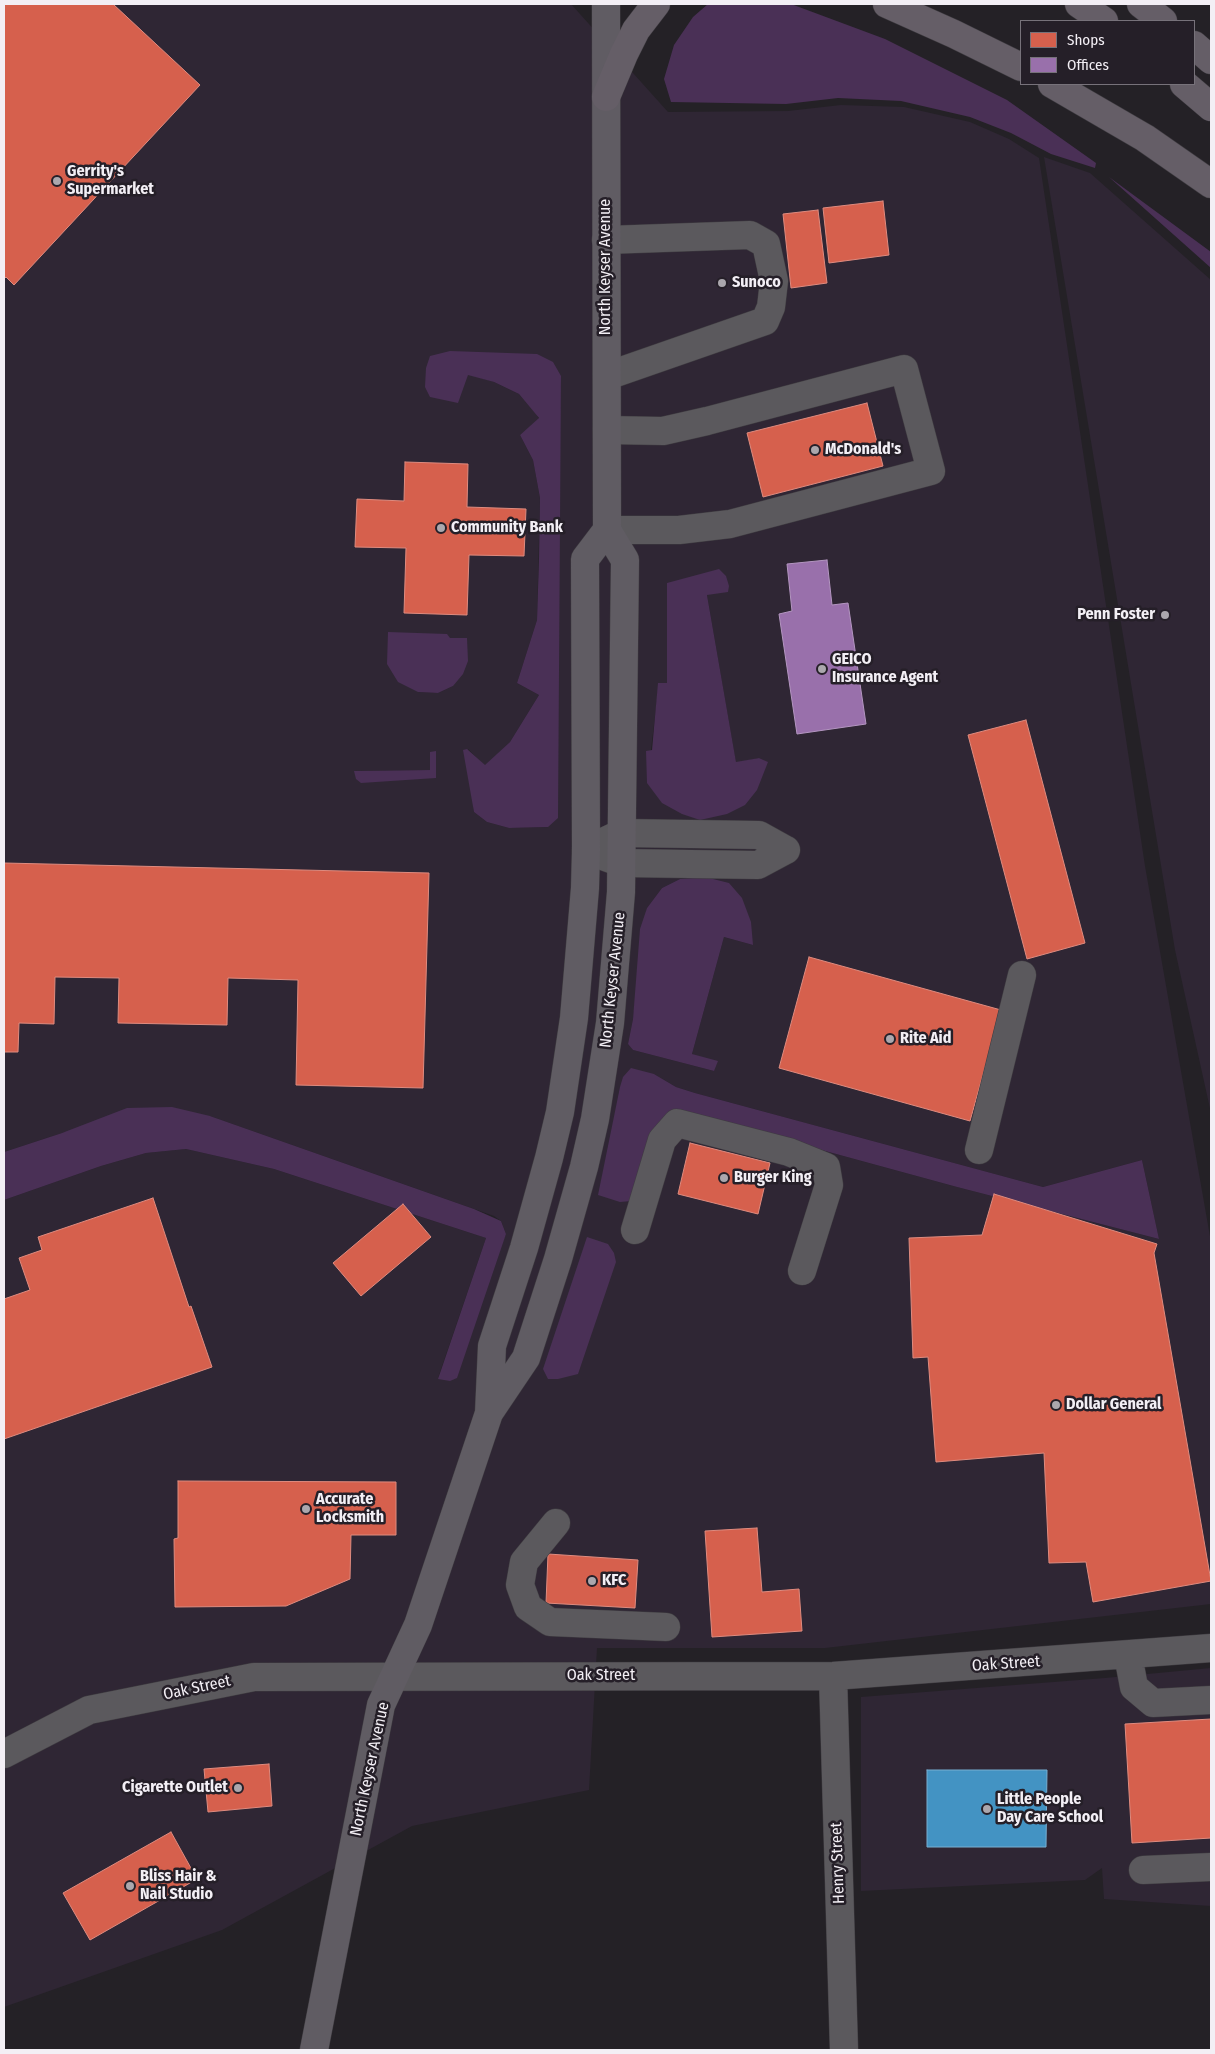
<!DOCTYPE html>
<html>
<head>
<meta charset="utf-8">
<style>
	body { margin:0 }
	#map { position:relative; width:1215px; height:2054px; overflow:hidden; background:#242126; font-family:"Fira Sans Condensed",sans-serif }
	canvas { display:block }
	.frame { position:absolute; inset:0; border:5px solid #f3eff5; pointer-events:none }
	.legend { position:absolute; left:1020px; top:20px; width:175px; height:65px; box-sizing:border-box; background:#251f28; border:1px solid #77727a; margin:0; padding:6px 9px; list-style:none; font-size:15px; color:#f3eff5 }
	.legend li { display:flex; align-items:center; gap:10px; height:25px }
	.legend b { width:25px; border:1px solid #77727a }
</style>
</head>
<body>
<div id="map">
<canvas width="1215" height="2054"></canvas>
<div class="frame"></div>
<ul class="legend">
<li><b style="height:14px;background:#d6604d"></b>Shops</li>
<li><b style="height:14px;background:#9970ab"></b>Offices</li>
</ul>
</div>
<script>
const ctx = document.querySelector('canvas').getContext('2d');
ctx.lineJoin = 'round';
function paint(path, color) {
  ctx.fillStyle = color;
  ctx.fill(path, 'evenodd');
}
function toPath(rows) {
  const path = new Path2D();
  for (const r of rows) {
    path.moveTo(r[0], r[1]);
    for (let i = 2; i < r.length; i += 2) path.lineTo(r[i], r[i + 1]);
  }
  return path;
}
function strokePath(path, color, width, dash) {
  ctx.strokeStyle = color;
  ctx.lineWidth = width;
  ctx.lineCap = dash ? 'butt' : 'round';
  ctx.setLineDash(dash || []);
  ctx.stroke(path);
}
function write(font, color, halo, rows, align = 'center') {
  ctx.font = font + ' "Fira Sans Condensed",sans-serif';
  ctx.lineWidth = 5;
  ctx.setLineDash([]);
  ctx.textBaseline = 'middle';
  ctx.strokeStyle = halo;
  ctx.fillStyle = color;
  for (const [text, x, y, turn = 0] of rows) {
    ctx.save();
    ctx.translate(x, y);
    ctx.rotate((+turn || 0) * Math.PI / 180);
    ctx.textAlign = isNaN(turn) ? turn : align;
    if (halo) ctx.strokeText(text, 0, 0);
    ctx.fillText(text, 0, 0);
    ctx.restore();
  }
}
const built = toPath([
	[4,4,571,4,668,112,788,111,841,105,904,107,970,122,1009,139,1039,158,1145,866,1211,1242,1211,1604,825,1648,597,1648,589,1790,412,1826,222,1930,4,2007,4,1200,101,1166,146,1153,186,1149,274,1169,486,1238,438,1378,506,1234,501,1221,494,1216,210,1116,62,1133,4,1152],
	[468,374,561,377,548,827,509,828,487,822,474,812,468,749,485,766,510,742,539,695,517,683,537,620,540,498,533,460,520,435,539,419,536,414,519,394,494,382],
	[667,583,707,595,736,763,759,758,767,762,647,783,659,683,667,683],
	[450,638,453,686,438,693,418,692],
	[436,752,436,778,355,771,430,770],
	[680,879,753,945,724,937,692,1054,714,1071,633,1050,628,1044,633,1019,647,908,662,888],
	[654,1074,676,1087,695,1093,1043,1187,1142,1160,1159,1239,957,1187,686,1113,668,1113,658,1127],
	[1044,157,1090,173,1211,280,1211,1113,1175,950],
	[1211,1668,1211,1906,1104,1899,1102,1868,1085,1880,861,1891,861,1697,1105,1678]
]);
const green = toPath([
	[708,4,791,4,885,39,1007,100,1096,163,1095,168,1051,154,1011,133,970,117,901,101,838,98,786,104,671,102,664,79,674,45,693,17],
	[1109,177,1211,252,1211,268],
	[450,351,537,354,553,362,561,376,558,818,548,827,509,828,487,822,474,812,463,750,467,749,485,765,510,742,539,695,517,683,537,620,539,558,540,498,533,460,520,435,539,418,519,394,494,382,468,375,458,403,430,397,425,387,426,368,430,356],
	[719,569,726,576,729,586,728,592,707,595,736,762,759,758,768,762,757,790,745,805,727,814,700,820,682,814,662,803,647,783,646,751,652,750,658,683,667,683,667,583],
	[388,632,447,634,450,638,467,638,468,661,463,674,453,686,438,693,418,692,398,682,387,664],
	[436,751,436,778,361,783,356,779,354,771,430,770,430,752],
	[705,877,729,883,742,898,751,922,753,945,724,937,692,1054,718,1061,714,1071,633,1050,628,1044,633,1019,640,929,647,908,662,888,680,879],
	[631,1068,654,1074,676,1087,695,1093,1043,1187,1142,1160,1159,1239,957,1187,686,1113,668,1113,658,1127,631,1201,620,1202,598,1195,620,1087,623,1077],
	[172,1107,210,1116,474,1209,501,1221,506,1234,457,1378,450,1381,438,1379,486,1238,274,1169,186,1149,146,1153,101,1166,4,1200,4,1152,62,1133,127,1108],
	[587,1237,608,1244,614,1253,616,1262,578,1374,558,1379,548,1379,543,1369]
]);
const shops = toPath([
	[4,4,113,4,200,85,14,285,6,277,4,279,4,4],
	[883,201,889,255,829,263,823,208,883,201],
	[818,210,827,283,791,288,783,214,818,210],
	[867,403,883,466,763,497,747,433,867,403],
	[405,462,468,464,467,507,526,509,524,556,469,555,467,615,404,613,406,548,355,547,357,499,404,501,405,462],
	[1026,720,1085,943,1027,959,968,735,1026,720],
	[4,863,429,873,423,1088,296,1085,298,980,228,978,227,1025,118,1023,119,978,55,977,54,1024,19,1023,18,1052,4,1052,4,863],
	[809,957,1001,1010,970,1121,779,1068,809,957],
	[690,1143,770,1163,758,1214,678,1194,690,1143],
	[994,1194,1157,1244,1154,1253,1211,1581,1093,1602,1086,1562,1049,1563,1044,1453,936,1462,928,1357,913,1358,909,1238,982,1235,994,1194],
	[153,1198,189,1307,191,1306,212,1367,4,1439,4,1299,30,1290,19,1258,42,1250,38,1237,153,1198],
	[403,1204,431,1237,361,1296,333,1263,403,1204],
	[178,1481,396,1482,396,1535,351,1535,350,1579,286,1606,175,1607,174,1539,178,1538,178,1481],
	[757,1528,762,1592,799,1589,802,1631,712,1637,705,1531,757,1528],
	[548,1554,638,1560,635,1608,546,1603,548,1554],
	[1211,1719,1211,1838,1132,1843,1125,1724,1211,1719],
	[269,1764,272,1806,208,1812,204,1769,269,1764],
	[171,1832,197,1879,90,1940,63,1893,171,1832]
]);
const offices = toPath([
	[827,560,832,605,848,603,866,724,797,734,779,614,792,611,787,564,827,560]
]);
const schools = toPath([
	[927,1770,1047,1770,1046,1847,927,1847,927,1770]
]);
const minor = toPath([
	[606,240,750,235,766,244,774,281,771,307,765,321,607,376],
	[607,430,663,431,707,421,904,369,931,471,730,524,679,530,607,530],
	[586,850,622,833,759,835,786,850],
	[600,855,622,863,758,865,786,850],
	[979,1150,1022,975],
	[635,1230,662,1140,677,1123,789,1152,826,1167,829,1185,802,1271],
	[556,1523,524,1562,520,1585,528,1607,550,1622,666,1627],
	[1128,1655,1134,1687,1153,1703,1211,1700],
	[833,1676,844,2050],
	[4,1754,89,1710,254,1677,833,1676,1211,1648],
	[1143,1870,1211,1867]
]);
const major = toPath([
	[489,1413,492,1346,524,1248,549,1158,560,1112,574,1018,585,888,586,850,585,559,607,530],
	[314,2050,381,1705,418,1625,489,1413,526,1358,558,1259,584,1167,595,1119,610,1023,621,892,625,560,607,530,606,4]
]);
const highway = toPath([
	[887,4,954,34,1021,67],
	[1079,4,1104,21],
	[1141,4,1163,21],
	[1194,45,1211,60],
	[1052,84,1145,138,1211,184],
	[1184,84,1211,107],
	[606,97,624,54,636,30,656,4]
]);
const markers = [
	[57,181,5,"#aba7ad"],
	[722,283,5,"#aba7ad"],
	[815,450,5,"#aba7ad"],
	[441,528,5,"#aba7ad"],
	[1165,615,5,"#aba7ad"],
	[822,669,5,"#aba7ad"],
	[890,1039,5,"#aba7ad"],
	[724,1178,5,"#aba7ad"],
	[1056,1405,5,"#aba7ad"],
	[306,1509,5,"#aba7ad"],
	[592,1581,5,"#aba7ad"],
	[238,1788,5,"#aba7ad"],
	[987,1809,5,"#aba7ad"],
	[130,1886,5,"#aba7ad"]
];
const poiNames = [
	["Gerrity's",67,172],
	["Supermarket",67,190],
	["Sunoco",732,283],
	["McDonald's",825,450],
	["Community Bank",451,528],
	["Penn Foster",1155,615,"right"],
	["GEICO",832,660],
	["Insurance Agent",832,678],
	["Rite Aid",900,1039],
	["Burger King",734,1178],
	["Dollar General",1066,1405],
	["Accurate",316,1500],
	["Locksmith",316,1518],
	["KFC",602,1581],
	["Cigarette Outlet",228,1788,"right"],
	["Little People",997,1800],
	["Day Care School",997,1818],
	["Bliss Hair &",140,1877],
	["Nail Studio",140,1895]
];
const streetNames = [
	["North Keyser Avenue",606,267,-90],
	["North Keyser Avenue",613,980,-84],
	["Oak Street",1006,1664,-4],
	["Oak Street",601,1676],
	["Oak Street",197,1688,-12],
	["North Keyser Avenue",370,1769,-78],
	["Henry Street",838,1863,-92]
];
paint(built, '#2f2634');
paint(green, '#4a3056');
paint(shops, '#d6604d');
strokePath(shops, '#df8b7f', 1);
paint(offices, '#9970ab');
strokePath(offices, '#b496c1', 1);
paint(schools, '#4393c3');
strokePath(schools, '#78afd2', 1);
strokePath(minor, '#3f3c41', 29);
strokePath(major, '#3f3c41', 29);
strokePath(highway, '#3f3c41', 29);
strokePath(minor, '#5b595d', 28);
strokePath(major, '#605c63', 28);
strokePath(highway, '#655e67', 28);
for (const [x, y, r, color] of markers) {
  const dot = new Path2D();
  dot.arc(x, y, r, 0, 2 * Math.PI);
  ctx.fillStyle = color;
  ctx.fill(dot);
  strokePath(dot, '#251f28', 2);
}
write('bold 16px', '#f3eff5', '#251f28', poiNames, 'left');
write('16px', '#f3eff5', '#251f28', streetNames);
</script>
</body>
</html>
